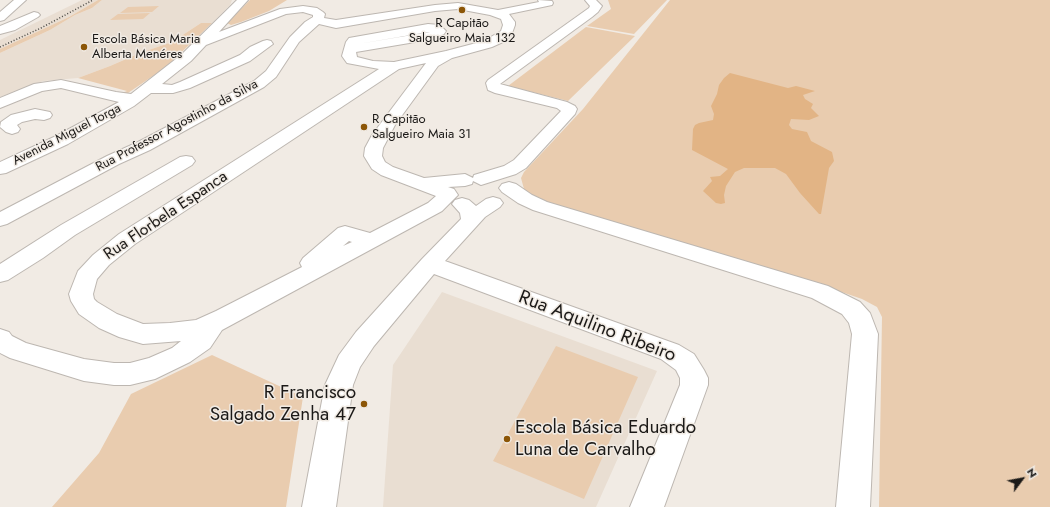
<!DOCTYPE html>
<html>
<head>
<meta charset="utf-8">
<style>
	body { margin:0 }
	#map { position:relative; width:1050px; height:507px; overflow:hidden; background:#f1ebe4; font-family:Jost,sans-serif }
	canvas { display:block }
	.north { position:absolute; left:1002px; top:459px; width:40px; height:40px; -webkit-text-stroke:3px #f1ebe4; paint-order:stroke; rotate:58deg; font-size:11px; font-weight:700; line-height:16px; text-align:center; color:#1b1917 }
	.north::after { content:''; display:block; margin:auto; width:14px; height:18px; background:#1b1917; clip-path:polygon(50% 0,100% 100%,50% 72%,0 100%) }
</style>
</head>
<body>
<div id="map">
<canvas width="1050" height="507"></canvas>
<div class="north">N</div>
</div>
<script>
const ctx = document.querySelector('canvas').getContext('2d');
ctx.lineJoin = 'round';
function paint(path, color) {
  ctx.fillStyle = color;
  ctx.fill(path, 'evenodd');
}
function toPath(rows) {
  const path = new Path2D();
  for (const r of rows) {
    path.moveTo(r[0], r[1]);
    for (let i = 2; i < r.length; i += 2) path.lineTo(r[i], r[i + 1]);
  }
  return path;
}
function strokePath(path, color, width, dash) {
  ctx.strokeStyle = color;
  ctx.lineWidth = width;
  ctx.lineCap = dash ? 'butt' : 'round';
  ctx.setLineDash(dash || []);
  ctx.stroke(path);
}
function write(font, color, halo, rows, align = 'center') {
  ctx.font = font + ' Jost,sans-serif';
  ctx.lineWidth = 3;
  ctx.setLineDash([]);
  ctx.textBaseline = 'middle';
  ctx.strokeStyle = halo;
  ctx.fillStyle = color;
  for (const [text, x, y, turn = 0] of rows) {
    ctx.save();
    ctx.translate(x, y);
    ctx.rotate((+turn || 0) * Math.PI / 180);
    ctx.textAlign = isNaN(turn) ? turn : align;
    if (halo) ctx.strokeText(text, 0, 0);
    ctx.fillText(text, 0, 0);
    ctx.restore();
  }
}
const built = toPath([
	[82,0,98,0,69,17,0,49,0,40],
	[102,0,232,0,230,5,212,23,201,23,172,42,140,53,110,66,78,78,43,81,0,97,0,53,50,30,75,15,92,8],
	[442,292,657,371,596,507,383,507,393,365]
]);
const green = toPath([
	[98,0,102,0,92,8,75,15,50,30,0,53,0,49,69,17],
	[250,0,287,0,269,11,241,22,231,25,227,23],
	[608,0,667,0,634,34,587,26,611,9],
	[670,0,1050,0,1050,507,879,507,882,317,877,307,862,299,827,287,541,201,531,195,524,189,521,178,524,172,583,109],
	[159,6,152,12,120,13,128,7],
	[150,13,143,19,110,20,118,14],
	[201,23,212,23,166,67,128,93,122,93,127,91,78,78,110,66,140,53,172,42],
	[586,27,635,36,568,101,508,86],
	[556,346,638,377,584,499,493,461],
	[212,355,303,397,286,507,52,507,99,453,131,394]
]);
const water = toPath([
	[730,73,788,88,796,86,815,91,803,95,805,99,813,104,811,108,819,116,809,120,791,119,789,125,792,129,807,132,811,141,832,152,834,161,829,168,821,214,819,214,800,193,786,174,775,168,744,168,735,172,726,186,724,195,725,203,721,204,716,203,703,191,712,181,710,177,720,176,728,169,692,150,693,129,695,125,699,123,713,120,714,114,711,106,717,94,719,85,724,78]
]);
const minor = toPath([
	[14,0,26,0,4,20,0,21,0,12,14,0],
	[237,0,248,0,219,32,280,9,303,6,317,8,323,12,325,14,324,18,336,20,435,5,458,3,498,10,539,2,538,0,552,1,553,3,552,5,509,14,515,22,515,25,511,36,503,42,492,47,452,58,438,66,395,125,383,148,382,156,385,162,393,167,424,178,465,174,473,178,474,175,504,166,514,160,561,111,557,108,495,93,488,90,486,83,488,80,589,8,590,6,585,0,596,0,602,6,598,12,592,17,500,84,567,102,575,106,577,109,575,114,526,168,516,174,481,185,473,181,472,184,465,186,448,187,454,189,458,195,442,211,222,330,210,348,190,362,155,379,130,385,114,385,84,381,10,358,0,353,0,329,9,332,12,336,26,343,84,359,114,363,130,363,149,358,172,348,181,341,143,344,119,337,99,328,79,314,71,301,69,294,78,271,93,255,119,234,379,69,347,63,342,56,346,42,349,38,428,24,440,25,446,31,444,34,433,39,356,52,357,57,373,61,394,62,446,51,484,41,501,31,503,25,501,19,490,15,458,9,435,11,336,28,319,24,299,42,276,77,264,87,150,150,119,164,7,224,0,226,0,212,107,156,138,142,254,81,266,71,290,37,305,22,313,17,313,15,303,12,286,14,206,45,191,61,162,84,172,85,180,82,240,55,250,47,263,41,267,40,271,41,273,44,250,61,190,88,173,93,151,93,134,106,68,144,6,173,0,174,0,162,56,136,119,102,61,88,42,91,0,108,0,98,34,84,61,80,116,92,131,94,181,55,237,0],
	[428,32,430,32,358,44,428,32],
	[426,63,372,135,365,148,364,156,372,169,381,175,436,196,428,203,370,233,345,226,338,228,303,258,300,263,302,267,216,311,196,320,170,323,143,324,117,314,97,302,94,299,93,294,97,279,109,265,135,244,399,69,426,63],
	[349,241,352,242,343,246,349,241],
	[34,12,38,13,40,15,38,17,15,30,0,34,0,26,34,12],
	[35,109,50,112,52,115,50,118,44,120,35,119,22,122,17,125,20,129,18,132,12,134,6,132,0,127,1,122,11,115,35,109],
	[186,156,192,157,195,161,192,165,75,235,43,258,8,280,0,282,0,264,61,225,180,157,186,156],
	[509,182,516,184,532,195,547,202,828,286,860,302,870,313,878,334,870,507,836,507,852,334,849,323,842,314,812,298,533,210,518,203,502,192,499,188,502,184,509,182],
	[493,197,500,199,503,203,500,207,485,217,445,261,679,345,694,354,704,370,708,378,708,385,664,507,630,507,680,385,680,378,676,370,661,359,434,274,374,346,360,367,353,385,336,507,302,507,325,385,339,355,356,332,422,259,461,219,460,213,452,204,455,200,462,198,469,200,476,206,486,199,493,197]
]);
const rail = toPath([
	[0,47,41,28,93,0]
]);
const markers = [
	[462,10,4,"#8c5607"],
	[84,47,4,"#8c5607"],
	[364,127,4,"#8c5607"],
	[364,404,4,"#8c5607"],
	[507,439,4,"#8c5607"]
];
const farPoinames = [
	["R Capitão",462,24,"center"],
	["Salgueiro Maia 132",462,39,"center"],
	["Escola Básica Maria",92,40],
	["Alberta Menéres",92,55],
	["R Capitão",372,120],
	["Salgueiro Maia 31",372,135]
];
const farStreetnames = [
	["Rua Professor Agostinho da Silva",177,126,-28],
	["Avenida Miguel Torga",67,135,-27]
];
const streetNames = [
	["Rua Florbela Espanca",166,216,-34]
];
const nearStreetnames = [
	["Rua Aquilino Ribeiro",597,327,21]
];
const nearPoinames = [
	["R Francisco",356,393],
	["Salgado Zenha 47",356,415],
	["Escola Básica Eduardo",515,428,"left"],
	["Luna de Carvalho",515,450,"left"]
];
paint(built, '#e9ded2');
paint(green, '#e9ccaf');
paint(water, '#e2b485');
strokePath(minor, '#bdb7b1', 2);
paint(minor, '#fff');
strokePath(rail, '#4a4844', 1.5, [1, 2]);
for (const [x, y, r, color] of markers) {
  const dot = new Path2D();
  dot.arc(x, y, r, 0, 2 * Math.PI);
  ctx.fillStyle = color;
  ctx.fill(dot);
  strokePath(dot, '#f1ebe4', 1.5);
}
write('13px', '#1b1917', '#f1ebe4', farPoinames, 'left');
write('13px', '#1b1917', '#f1ebe4', farStreetnames);
write('16px', '#1b1917', '#f1ebe4', streetNames);
write('19px', '#1b1917', '#f1ebe4', nearStreetnames);
write('19px', '#1b1917', '#f1ebe4', nearPoinames, 'right');
</script>
</body>
</html>
